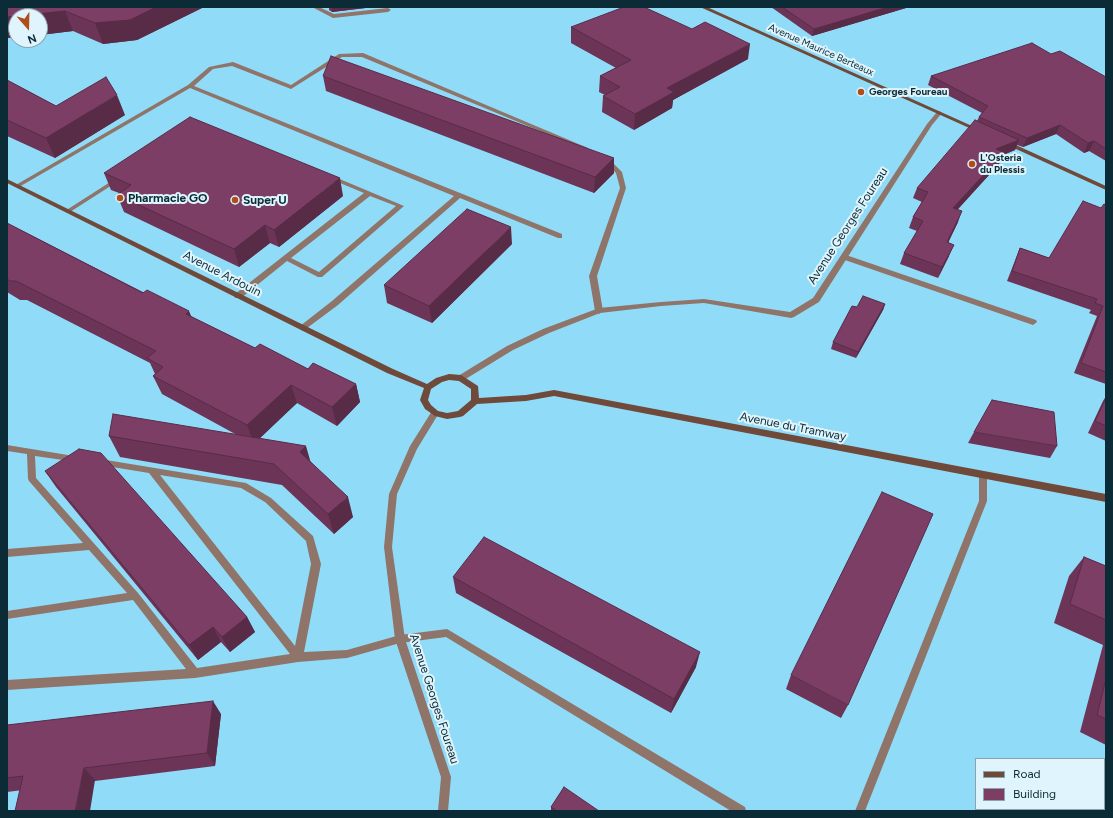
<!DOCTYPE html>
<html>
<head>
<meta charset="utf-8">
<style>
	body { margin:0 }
	#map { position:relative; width:1113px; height:818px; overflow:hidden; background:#90dcf8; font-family:Figtree,sans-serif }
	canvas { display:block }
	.frame { position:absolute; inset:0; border:8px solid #0b2c37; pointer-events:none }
	.legend { position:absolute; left:975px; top:758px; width:130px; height:52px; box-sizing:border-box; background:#dff4fc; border:1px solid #8aa4ad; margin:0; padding:5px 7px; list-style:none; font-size:12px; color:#0b2c37 }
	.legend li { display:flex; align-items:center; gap:8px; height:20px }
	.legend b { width:20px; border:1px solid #8aa4ad }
	.north { position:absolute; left:8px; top:8px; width:40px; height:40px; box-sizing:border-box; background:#dff4fc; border:1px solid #8aa4ad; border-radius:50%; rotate:160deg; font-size:11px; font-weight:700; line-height:16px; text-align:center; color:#0b2c37 }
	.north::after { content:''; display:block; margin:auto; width:14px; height:18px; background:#b14c1b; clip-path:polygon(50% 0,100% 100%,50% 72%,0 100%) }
</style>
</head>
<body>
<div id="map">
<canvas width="1113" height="818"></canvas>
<div class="frame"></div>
<ul class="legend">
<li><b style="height:5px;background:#6f493a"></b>Road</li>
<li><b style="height:11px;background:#7d3e66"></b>Building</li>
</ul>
<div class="north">N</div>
</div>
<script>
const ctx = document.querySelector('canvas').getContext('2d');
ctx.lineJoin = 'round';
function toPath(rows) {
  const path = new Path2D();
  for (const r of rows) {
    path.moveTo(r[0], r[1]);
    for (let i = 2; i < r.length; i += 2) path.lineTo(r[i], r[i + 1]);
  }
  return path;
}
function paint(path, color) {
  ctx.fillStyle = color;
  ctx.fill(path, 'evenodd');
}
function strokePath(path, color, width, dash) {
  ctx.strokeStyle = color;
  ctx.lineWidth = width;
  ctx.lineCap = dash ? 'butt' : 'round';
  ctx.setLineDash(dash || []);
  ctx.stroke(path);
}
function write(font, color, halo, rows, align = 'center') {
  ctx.font = font + ' Figtree,sans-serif';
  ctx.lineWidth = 4;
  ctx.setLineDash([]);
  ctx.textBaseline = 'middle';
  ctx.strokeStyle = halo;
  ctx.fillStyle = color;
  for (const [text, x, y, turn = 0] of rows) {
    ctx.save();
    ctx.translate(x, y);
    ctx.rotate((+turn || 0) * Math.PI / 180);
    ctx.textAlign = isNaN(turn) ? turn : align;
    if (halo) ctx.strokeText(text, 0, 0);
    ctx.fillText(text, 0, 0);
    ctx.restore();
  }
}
const lane = toPath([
	[312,7,319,7,334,14,388,8,391,10,388,12,333,18,312,7],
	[363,53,588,148,585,150,583,149,362,57,342,57,291,89,232,66,213,69,194,86,562,234,562,238,558,238,460,198,338,305,303,331,299,328,300,326,332,301,454,196,190,88,19,187,15,187,14,186,188,85,209,67,233,62,291,85,339,54,363,53],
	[607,158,609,159,622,172,626,188,597,276,603,311,599,314,595,311,589,276,620,188,616,173,604,160,607,158],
	[330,175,404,206,322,277,318,277,287,261,241,298,235,298,234,296,235,294,364,193,328,178,328,176,330,175],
	[370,196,396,206,319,272,291,258,370,196],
	[118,177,120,178,120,180,70,212,68,213,65,211,118,177],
	[842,255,846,255,1036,320,1037,322,1033,325,1030,324,842,259,841,257,842,255],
	[7,445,80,457,81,459,80,461,77,462,35,456,36,478,138,593,197,668,290,654,149,473,100,465,97,464,96,462,97,460,100,459,246,483,271,498,313,536,321,564,304,652,347,650,400,635,447,629,745,807,746,811,731,811,446,637,400,643,347,658,298,662,195,678,7,690,7,680,186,669,133,600,7,619,7,611,127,593,89,550,7,557,7,549,83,543,29,481,28,479,27,454,7,451,7,445],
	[160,475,241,488,265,502,306,541,311,564,295,646,160,475],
	[983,472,986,473,987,475,987,501,865,811,855,811,979,501,979,475,980,473,983,472]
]);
const street = toPath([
	[939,111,942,113,932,125,819,302,794,317,791,318,704,303,661,306,600,313,549,333,513,350,464,380,461,381,457,378,458,376,507,346,543,329,599,308,661,302,704,299,790,312,813,298,927,124,937,112,939,111],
	[435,410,438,411,439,413,417,449,397,494,392,547,405,639,451,777,448,811,438,811,441,777,395,639,384,547,389,494,410,446,432,411,435,410]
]);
const secondary = toPath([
	[700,7,707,7,981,130,980,131,976,131,700,7],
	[1007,141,1106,186,1106,190,1005,144,1004,143,1007,141],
	[7,179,393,369,427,384,436,378,449,374,461,375,478,386,479,398,526,395,554,390,1106,494,1106,502,554,396,526,401,477,404,463,416,460,417,447,419,435,416,425,409,420,400,424,388,387,373,7,183,7,179],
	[449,380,459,381,471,389,471,400,458,411,447,413,438,411,431,405,428,400,431,389,442,382,449,380]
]);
const wall = toPath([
	[7,7,202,7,202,8,137,40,103,44,73,31,40,35,40,16,16,16,16,37,7,38],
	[329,7,374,7,332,12,329,10],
	[771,7,906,7,906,8,812,36],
	[571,27,748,59,673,100,672,108,634,130,602,112,603,96,605,95,599,92,600,76,616,68,571,43],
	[1051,54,1106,77,1106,161,1089,151,1084,153,1056,134,1023,147,1017,145,1015,150,1003,155,999,164,958,209,958,222,948,243,949,256,938,278,900,264,904,253,917,231,909,228,913,217,922,202,913,198,917,188,977,121,979,117,982,113,928,85,931,76],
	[323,76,614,158,614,173,594,193,326,91],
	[7,80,56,106,125,115,55,158,7,136],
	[104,173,343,196,279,247,270,243,239,267,124,212,117,195,119,193,111,190],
	[1106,205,1106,384,1074,373,1097,316,1089,313,1091,310,1007,281,1020,248,1049,258,1101,208],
	[7,223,192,317,255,348,308,369,356,384,360,402,337,426,297,403,259,438,310,461,353,517,334,534,282,485,120,457,109,436,237,435,162,394,153,376,155,374,150,363,27,300,20,300,7,292],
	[512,244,432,323,387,303,384,285],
	[885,304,883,310,856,358,831,349,833,342,857,307],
	[1106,396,1106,441,1088,433,1103,401],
	[974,432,1057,446,1050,458,968,443],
	[45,471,247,617,255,632,230,652,221,642,198,660,56,487],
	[1084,557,1106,566,1106,745,1080,732,1103,645,1054,623,1069,576],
	[453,577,696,667,671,713,456,593],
	[791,675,848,705,841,718,786,689],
	[221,714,215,766,7,792,7,725],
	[551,807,599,811,551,811],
	[1081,809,1104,809,1106,811,1081,811]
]);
const shadedWall = toPath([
	[156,7,202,7,202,8,137,40,103,44,95,23],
	[332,7,374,7,332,12],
	[888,7,906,7,906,8,812,36,814,29],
	[65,11,73,31,40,35,40,16,17,16],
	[16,16,16,37,7,38,7,17],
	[750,44,748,59,673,100,672,108,634,130,635,114,667,88],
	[117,95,125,115,55,158,46,138],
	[1060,125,1056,134,1023,147,1027,138],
	[1019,140,1015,150,1003,155,999,164,949,219,953,208,996,149],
	[1094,141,1089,151,1084,153,1088,143],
	[614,158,614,173,594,193,595,177],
	[340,178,343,196,279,247,274,230],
	[962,211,958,222,943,253,947,242],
	[265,225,270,243,239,267,234,249],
	[511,227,512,244,432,323,429,306],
	[954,245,949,256,938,278,942,267],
	[885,304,883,310,856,358,858,352],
	[189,311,197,330,186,314],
	[356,384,360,402,337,426,332,407],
	[291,385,297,403,254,444,247,425],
	[306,446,312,467,300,452],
	[348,497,353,517,334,534,328,514],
	[247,617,255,632,230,652,222,637],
	[213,627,221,642,198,660,189,645],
	[700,652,696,667,671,713,674,699],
	[213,701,221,714,215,766,207,753],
	[84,768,95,780,90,811,75,811]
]);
const building = toPath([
	[7,7,156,7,130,20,95,23,65,11,7,17,7,7],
	[624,7,644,7,692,29,705,22,750,44,667,88,674,92,635,114,603,96,620,87,600,76,631,60,571,27,624,7],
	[782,7,888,7,814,29,782,7],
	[1032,43,1051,54,1060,51,1106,77,1106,149,1094,141,1088,143,1060,125,1027,138,979,117,988,106,931,76,1032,43],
	[331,56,614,158,595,177,323,76,331,56],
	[106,77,117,95,46,138,7,120,7,80,56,106,106,77],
	[190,117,340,178,274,230,265,225,234,249,117,195,131,185,104,173,190,117],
	[975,120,1019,140,996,149,1004,153,953,208,962,211,947,242,954,245,942,267,904,253,923,221,913,217,928,192,917,188,975,120],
	[1083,201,1101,208,1104,204,1106,205,1106,372,1081,363,1103,306,1095,303,1097,299,1012,271,1020,248,1049,258,1083,201],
	[467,209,511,227,429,306,384,285,467,209],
	[7,223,143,293,147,290,189,311,186,314,255,348,260,344,308,369,313,363,356,384,332,407,291,385,247,425,153,376,163,367,147,358,156,351,16,281,10,281,7,279,7,223],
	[863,296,885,304,858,352,833,342,852,306,857,307,863,296],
	[1106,398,1106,426,1095,421,1106,398],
	[992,400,1054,412,1057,446,974,432,992,400],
	[113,414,306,446,300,452,348,497,328,514,274,464,109,436,113,414],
	[79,449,101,453,247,617,222,637,213,627,189,645,45,471,79,449],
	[882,492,933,514,848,705,791,675,882,492],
	[484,537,700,652,674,699,453,577,484,537],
	[1084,557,1106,566,1106,620,1070,604,1084,557],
	[1106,679,1106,719,1097,715,1106,679],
	[213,701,207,753,84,768,75,811,15,811,23,776,7,778,7,725,213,701],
	[564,787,599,811,557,811,551,807,564,787],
	[1104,788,1106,789,1106,811,1091,811,1092,809,1104,809,1104,788]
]);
const markers = [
	[861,92,4,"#b14c1b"],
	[972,164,4,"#b14c1b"],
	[120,198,4,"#b14c1b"],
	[235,200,4,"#b14c1b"]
];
const farStreetnames = [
	["Avenue Maurice Berteaux",821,50,24]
];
const farPoinames = [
	["Georges Foureau",869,92],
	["L'Osteria",980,158],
	["du Plessis",980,170]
];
const poiNames = [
	["Pharmacie GO",128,198],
	["Super U",243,200]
];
const streetNames = [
	["Avenue Georges Foureau",848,226,-57],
	["Avenue Ardouin",222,274,27],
	["Avenue du Tramway",793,427,11],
	["Avenue Georges Foureau",434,699,72]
];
paint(lane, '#8f7469');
paint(street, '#8f7469');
paint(secondary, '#6f493a');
paint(wall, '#6c3558');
paint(shadedWall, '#582b47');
paint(building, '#7d3e66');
strokePath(building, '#582b47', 1);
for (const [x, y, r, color] of markers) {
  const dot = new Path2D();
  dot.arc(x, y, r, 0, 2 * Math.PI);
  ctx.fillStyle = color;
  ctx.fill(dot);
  strokePath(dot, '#dff4fc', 1.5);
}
write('10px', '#0b2c37', '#dff4fc', farStreetnames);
write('bold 10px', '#0b2c37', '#dff4fc', farPoinames, 'left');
write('bold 12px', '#0b2c37', '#dff4fc', poiNames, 'left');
write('12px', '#0b2c37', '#dff4fc', streetNames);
</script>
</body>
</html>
